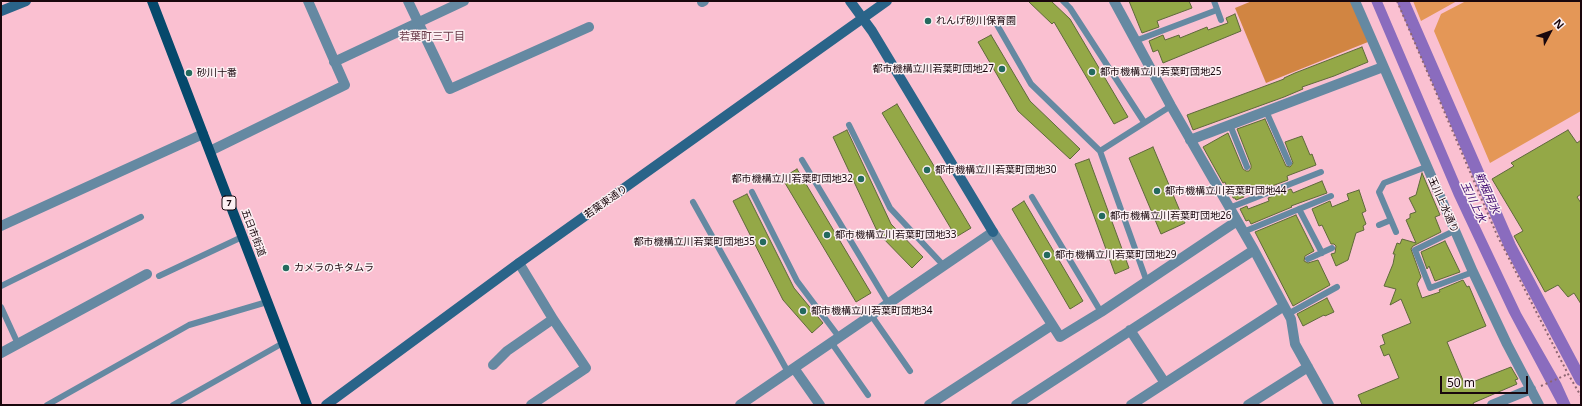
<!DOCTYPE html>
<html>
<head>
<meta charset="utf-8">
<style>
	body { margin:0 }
	#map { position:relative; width:1582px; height:406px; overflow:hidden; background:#fac0d1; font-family:"Noto Sans",sans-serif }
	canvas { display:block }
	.frame { position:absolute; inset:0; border:2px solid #19070d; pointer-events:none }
	.north { position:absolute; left:1530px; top:12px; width:40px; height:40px; -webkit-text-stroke:3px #fcf0f3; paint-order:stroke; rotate:49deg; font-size:11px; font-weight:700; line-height:16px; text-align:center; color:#19070d }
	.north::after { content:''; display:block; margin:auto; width:14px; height:18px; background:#19070d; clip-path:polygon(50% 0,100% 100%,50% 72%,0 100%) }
	.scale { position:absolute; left:1440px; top:376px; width:88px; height:18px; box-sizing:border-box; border:2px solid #19070d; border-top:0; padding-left:5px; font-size:12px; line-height:14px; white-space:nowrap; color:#19070d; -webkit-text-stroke:3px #fcf0f3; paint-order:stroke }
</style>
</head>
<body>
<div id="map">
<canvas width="1582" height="406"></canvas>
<div class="frame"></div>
<div class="north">N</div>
<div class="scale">50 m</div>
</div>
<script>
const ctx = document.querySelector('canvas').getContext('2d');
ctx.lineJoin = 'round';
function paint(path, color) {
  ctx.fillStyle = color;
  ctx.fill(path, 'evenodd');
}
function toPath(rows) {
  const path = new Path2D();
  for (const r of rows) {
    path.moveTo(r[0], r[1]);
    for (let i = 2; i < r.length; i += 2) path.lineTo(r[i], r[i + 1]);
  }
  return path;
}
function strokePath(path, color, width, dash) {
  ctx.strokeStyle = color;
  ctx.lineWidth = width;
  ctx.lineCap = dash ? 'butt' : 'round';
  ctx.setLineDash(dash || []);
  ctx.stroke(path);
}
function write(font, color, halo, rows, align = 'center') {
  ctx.font = font + ' "Noto Sans","Noto Sans JP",sans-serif';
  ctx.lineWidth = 3;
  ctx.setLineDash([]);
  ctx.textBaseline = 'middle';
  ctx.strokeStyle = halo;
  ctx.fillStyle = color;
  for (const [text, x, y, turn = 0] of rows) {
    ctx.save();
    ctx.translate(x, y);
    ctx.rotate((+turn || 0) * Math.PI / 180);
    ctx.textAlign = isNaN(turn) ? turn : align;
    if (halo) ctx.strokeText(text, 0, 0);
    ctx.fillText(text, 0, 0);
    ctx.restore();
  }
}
const green = toPath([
	[1413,1,1457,1,1421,21],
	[1466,1,1581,1,1581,111,1490,163,1434,31,1441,14]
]);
const forest = toPath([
	[1252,1,1351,1,1368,42,1266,83,1235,8]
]);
const water = toPath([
	[1371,1,1382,1,1464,193,1521,313,1561,383,1571,405,1558,405,1509,313,1454,196]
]);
const canal = toPath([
	[1403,1,1510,246,1581,380]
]);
const building = toPath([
	[1028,1,1051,1,1070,19,1128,117,1114,124,1054,22,1052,24,1028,1],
	[1129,1,1189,1,1192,8,1157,21,1159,27,1142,33,1129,1],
	[1235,14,1241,31,1163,63,1158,50,1153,52,1149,41,1163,35,1165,40,1179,35,1180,38,1207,27,1208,30,1228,23,1226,18,1235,14],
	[991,35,1030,101,1080,149,1070,159,1018,111,978,42,991,35],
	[1362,47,1368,62,1334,76,1302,87,1303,89,1284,97,1193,130,1187,115,1284,79,1284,78,1295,73,1362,47],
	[897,104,971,228,956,237,882,113,897,104],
	[1265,119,1286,166,1290,167,1293,163,1285,142,1302,136,1310,155,1312,154,1316,165,1287,176,1288,180,1264,189,1262,185,1242,191,1244,197,1236,200,1235,198,1233,198,1232,194,1230,195,1225,182,1223,183,1203,147,1228,133,1243,169,1246,171,1249,171,1251,168,1251,165,1237,129,1265,119],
	[847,130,891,224,923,257,912,268,878,233,833,137,847,130],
	[1568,130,1577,143,1581,140,1581,194,1577,197,1581,203,1581,304,1574,293,1568,297,1558,285,1545,292,1514,236,1523,231,1492,179,1514,166,1511,163,1568,130],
	[1153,147,1185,223,1161,234,1129,158,1153,147],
	[1089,159,1129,268,1115,274,1075,164,1089,159],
	[797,169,871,293,856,302,782,178,797,169],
	[1422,173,1440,215,1435,217,1441,232,1413,246,1411,249,1421,277,1417,284,1422,298,1440,292,1439,290,1463,280,1467,287,1469,286,1486,326,1447,342,1465,385,1511,367,1518,379,1515,380,1517,384,1473,403,1474,405,1362,405,1358,395,1399,378,1389,354,1384,356,1380,346,1385,344,1382,335,1411,323,1401,299,1390,305,1396,289,1384,286,1393,264,1395,254,1393,254,1397,243,1400,244,1402,239,1416,243,1406,220,1410,218,1410,214,1416,212,1409,198,1416,195,1422,173],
	[1322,181,1327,193,1291,206,1292,207,1251,224,1249,220,1246,221,1240,209,1247,206,1248,209,1269,201,1268,198,1291,189,1293,193,1322,181],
	[1359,190,1366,211,1362,213,1366,224,1363,226,1364,230,1356,233,1348,260,1336,266,1331,254,1335,253,1336,246,1334,244,1331,244,1322,225,1319,226,1312,209,1330,201,1332,207,1349,200,1347,194,1359,190],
	[747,194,794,288,823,323,812,333,783,300,733,201,747,194],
	[1024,201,1083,301,1070,309,1012,209,1024,201],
	[1296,215,1314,251,1305,256,1304,261,1308,263,1318,260,1330,285,1293,306,1255,232,1296,215],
	[1445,241,1460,272,1435,281,1429,266,1427,269,1421,252,1445,241],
	[1327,298,1334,312,1325,316,1324,315,1303,326,1297,314,1327,298]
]);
const path = toPath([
	[1397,1,1497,235,1568,374,1581,396],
	[1541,386,1568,374]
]);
const lane = toPath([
	[1063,1,1070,8,1144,122],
	[1214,1,1221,20],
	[996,23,1031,84,1100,151,1147,282],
	[1135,41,1217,10],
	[1266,111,1289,163],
	[849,125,890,208,944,266],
	[1230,125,1247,167],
	[1100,151,1171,106],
	[802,160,888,303],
	[752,192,797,281,839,337],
	[1032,197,1101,312],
	[693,202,788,372],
	[1229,208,1321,172],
	[1299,209,1322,253],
	[1379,225,1391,220],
	[1454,231,1415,250,1430,288,1473,272],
	[1243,232,1331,196],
	[1396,232,1379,192,1384,183,1426,167],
	[1308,259,1332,248],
	[159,276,242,237],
	[1,286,141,217],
	[1,307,18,344],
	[1288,314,1337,287],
	[871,315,910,371],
	[831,342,868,395],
	[47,405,189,325,267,302],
	[173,405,283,343]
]);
const street = toPath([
	[408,1,450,89,589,27],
	[1114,1,1171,106,1254,250,1291,319,1295,344,1329,405],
	[1355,1,1473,272,1507,344,1539,405],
	[702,2,704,1],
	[334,62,464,1],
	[1190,140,1383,67],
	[210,151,345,85,308,1],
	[1,226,203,134],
	[519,263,553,319,586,368,531,405],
	[1130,330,1165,383],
	[1,353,147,274],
	[493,365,507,351,553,319],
	[794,368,820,405],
	[740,405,993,232,1060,337,1101,312,1237,221],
	[929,405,1052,325],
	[1016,405,1254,250],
	[1131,405,1284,306],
	[1248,405,1308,367],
	[1492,405,1531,389]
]);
const secondary = toPath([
	[850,1,872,31,993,232],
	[1,11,26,1],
	[326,405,519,263,887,1]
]);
const primary = toPath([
	[152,1,307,405]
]);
const markers = [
	[928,21,4,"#246a5e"],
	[1002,69,4,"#246a5e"],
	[1092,72,4,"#246a5e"],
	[189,73,4,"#246a5e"],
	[927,170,4,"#246a5e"],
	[861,179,4,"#246a5e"],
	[1157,191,4,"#246a5e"],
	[1102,216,4,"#246a5e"],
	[827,235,4,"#246a5e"],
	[763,242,4,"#246a5e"],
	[1047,255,4,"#246a5e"],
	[286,268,4,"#246a5e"],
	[803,311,4,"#246a5e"]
];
const shields = [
	[229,203,14]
];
const shieldNames = [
	["7",229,203]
];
const poiNames = [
	["れんげ砂川保育園",936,21],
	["都市機構立川若葉町団地27",994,69,"right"],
	["都市機構立川若葉町団地25",1100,72],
	["砂川十番",197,73],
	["都市機構立川若葉町団地30",935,170],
	["都市機構立川若葉町団地32",853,179,"right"],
	["都市機構立川若葉町団地44",1165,191],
	["都市機構立川若葉町団地26",1110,216],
	["都市機構立川若葉町団地33",835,235],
	["都市機構立川若葉町団地35",755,242,"right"],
	["都市機構立川若葉町団地29",1055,255],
	["カメラのキタムラ",294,268],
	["都市機構立川若葉町団地34",811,311]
];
const streetNames = [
	["若葉東通り",606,202,-35],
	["玉川上水通り",1443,205,66],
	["五日市街道",253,233,69]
];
const neighbourhoodNames = [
	["若葉町三丁目",432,37]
];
const waterNames = [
	["新堀用水",1487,193,66],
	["玉川上水",1473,202,65]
];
paint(green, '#e49757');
paint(forest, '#d18542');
paint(water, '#8a6cbe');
strokePath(canal, '#8a6cbe', 12);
paint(building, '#94a847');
strokePath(building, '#5e693a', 1);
strokePath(path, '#8c6571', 2, [2, 3]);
strokePath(lane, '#6589a2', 6);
strokePath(street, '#6589a2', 10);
strokePath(secondary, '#2a6489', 10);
strokePath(primary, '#06496c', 10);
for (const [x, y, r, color] of markers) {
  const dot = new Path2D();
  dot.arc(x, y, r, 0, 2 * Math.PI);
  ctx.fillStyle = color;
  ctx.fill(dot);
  strokePath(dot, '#fcf0f3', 1.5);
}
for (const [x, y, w] of shields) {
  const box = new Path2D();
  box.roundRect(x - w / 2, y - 7, w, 14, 3);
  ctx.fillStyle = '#fcf0f3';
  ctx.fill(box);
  strokePath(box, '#19070d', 1);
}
write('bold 9px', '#19070d', null, shieldNames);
write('10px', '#19070d', '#fcf0f3', poiNames, 'left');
write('10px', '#19070d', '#fcf0f3', streetNames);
write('11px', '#693a49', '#fcf0f3', neighbourhoodNames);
write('italic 11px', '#3c066e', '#fcf0f3', waterNames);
</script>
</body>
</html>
